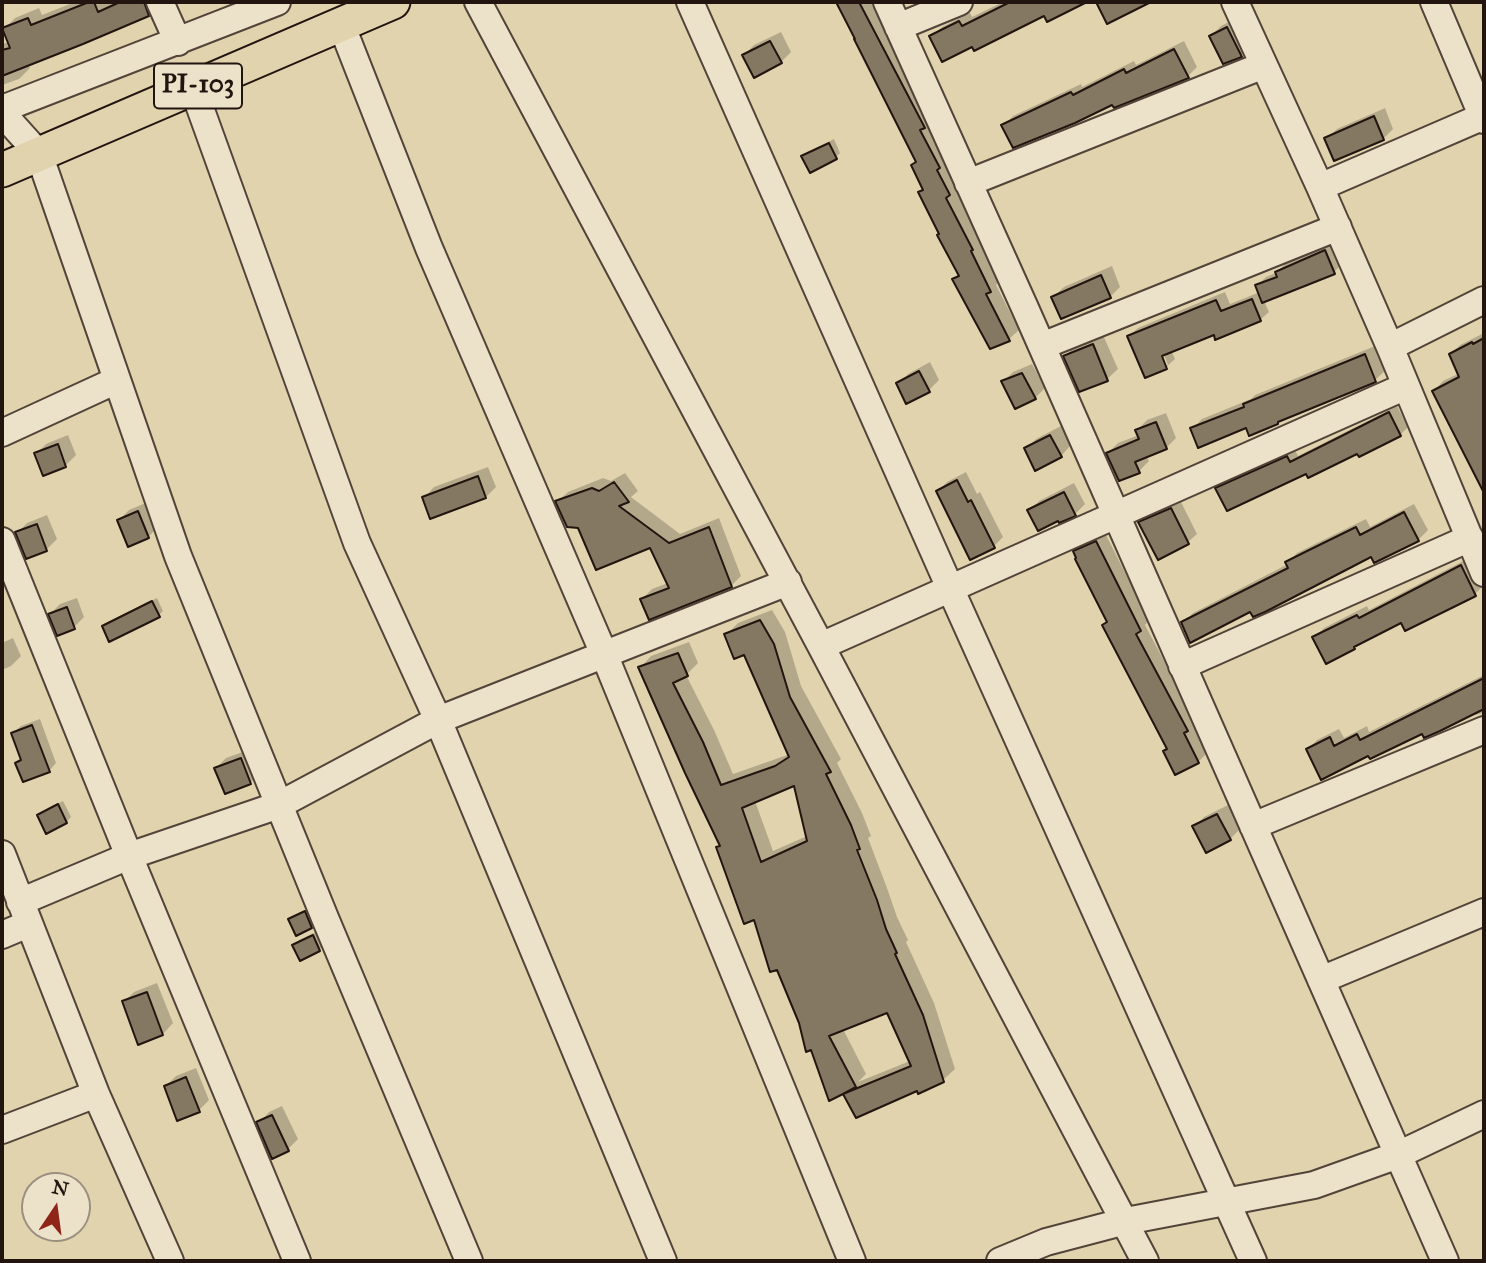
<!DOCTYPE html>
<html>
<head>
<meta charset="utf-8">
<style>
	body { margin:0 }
	#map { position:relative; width:1486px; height:1263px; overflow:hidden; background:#e1d3ae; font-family:"IM FELL Great Primer",serif }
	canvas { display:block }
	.frame { position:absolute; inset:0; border:4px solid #221510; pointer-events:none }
	.north { position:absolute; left:21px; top:1172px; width:70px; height:70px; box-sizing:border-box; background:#ece2ca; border:2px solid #9b9080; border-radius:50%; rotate:13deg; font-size:19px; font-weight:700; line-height:28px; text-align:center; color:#221510 }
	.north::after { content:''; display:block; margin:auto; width:24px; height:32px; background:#8f2418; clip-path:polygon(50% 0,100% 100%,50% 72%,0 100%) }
</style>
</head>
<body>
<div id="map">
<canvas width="1486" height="1263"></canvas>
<div class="frame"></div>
<div class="north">N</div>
</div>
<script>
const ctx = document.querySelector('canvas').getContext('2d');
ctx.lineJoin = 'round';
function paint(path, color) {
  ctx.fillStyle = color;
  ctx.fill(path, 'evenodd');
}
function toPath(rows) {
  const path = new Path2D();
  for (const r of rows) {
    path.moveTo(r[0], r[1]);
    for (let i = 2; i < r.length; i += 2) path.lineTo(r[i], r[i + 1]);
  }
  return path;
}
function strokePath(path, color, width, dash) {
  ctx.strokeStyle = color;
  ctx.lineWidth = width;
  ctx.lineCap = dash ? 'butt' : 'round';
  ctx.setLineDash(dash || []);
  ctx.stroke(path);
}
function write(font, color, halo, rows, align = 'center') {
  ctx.font = font + ' "IM FELL Great Primer",serif';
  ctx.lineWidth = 5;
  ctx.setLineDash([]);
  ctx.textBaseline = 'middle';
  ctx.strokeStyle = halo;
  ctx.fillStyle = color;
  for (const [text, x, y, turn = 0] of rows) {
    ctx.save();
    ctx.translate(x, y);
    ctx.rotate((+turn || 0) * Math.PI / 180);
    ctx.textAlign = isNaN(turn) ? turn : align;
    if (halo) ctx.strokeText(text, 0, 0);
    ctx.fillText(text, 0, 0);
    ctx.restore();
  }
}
const shadow = toPath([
	[75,2,159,3,148,14,28,64,30,68,19,79,2,85,2,44,9,42,4,29,15,18,39,8,42,15],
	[838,2,873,2,933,117,958,185,955,188,981,239,979,241,1000,281,996,285,1019,330,1009,339,990,347,954,280,960,274,920,193,924,188,917,161],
	[1003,2,1079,2,1074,6,1045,14,973,44,931,37,942,27,970,13,972,17],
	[1237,18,1251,45,1241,55,1224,62,1211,36,1221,26],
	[781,32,791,52,781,62,744,55,754,45],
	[1184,41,1197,67,1188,76,1113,103,1003,126,1013,116,1081,84,1082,87,1134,61,1136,65],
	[1385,108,1393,129,1383,139,1326,139,1337,129],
	[834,139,840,153,836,157,803,157,808,152],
	[1334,242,1343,263,1334,272,1264,301,1269,312,1260,320,1216,338,1214,333,1171,350,1175,359,1166,367,1146,375,1129,336,1138,328,1225,292,1230,304,1260,292,1257,286,1266,277,1276,273,1286,263],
	[1161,347,1168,365,1164,365,1157,348],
	[1112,266,1120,287,1110,297,1053,297,1064,287],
	[1484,333,1484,489,1434,391,1443,381,1460,373,1451,354,1460,345],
	[1103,335,1118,369,1107,379,1080,390,1065,356,1075,346],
	[1375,346,1386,370,1375,380,1280,419,1246,426,1192,429,1202,419,1251,399,1255,395],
	[930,362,939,380,929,390,898,384,908,374],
	[1032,364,1045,388,1035,398,1003,382,1013,372],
	[1397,406,1408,427,1400,435,1358,451,1217,488,1225,481,1295,450,1298,456],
	[1166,413,1176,438,1166,448,1146,456,1149,461,1139,471,1108,453,1118,443,1139,435,1137,430,1147,420],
	[1061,426,1071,445,1061,456,1026,449,1036,439],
	[68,435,76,455,66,465,44,473,36,454,46,444],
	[488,467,496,487,486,497,424,498,434,487],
	[966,472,977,494,980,492,1003,537,994,546,938,491,947,482],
	[625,473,638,491,631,497,680,534,719,518,741,576,731,586,642,599,652,589,668,583,651,546,579,527,557,502,568,492,603,478,611,481],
	[1074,483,1085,504,1075,514,1058,518,1029,511,1039,501],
	[1180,500,1197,534,1188,542,1141,523,1149,514],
	[148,502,158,527,148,537,119,520,129,510],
	[1414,504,1428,530,1418,540,1372,555,1251,609,1183,623,1193,613,1288,564,1287,563,1297,553,1317,543,1366,519,1370,527],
	[47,515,57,539,46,550,17,533,27,523],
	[1105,533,1149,620,1145,625,1196,721,1193,724,1207,753,1198,762,1169,748,1075,552,1084,543],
	[1471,557,1484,585,1475,594,1405,628,1401,621,1360,641,1354,648,1314,638,1324,628,1367,606,1369,610],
	[77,598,84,617,74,627,50,614,60,604],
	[157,598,163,611,159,615,104,627,108,622],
	[772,610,785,632,801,686,841,759,837,763,862,813,871,836,868,838,887,888,897,917,908,940,906,942,934,1003,955,1069,943,1080,919,1088,857,1115,801,1023,755,918,718,848,721,845,640,668,651,656,689,642,698,663,686,675,714,730,733,774,790,754,745,653,726,635,738,623],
	[795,783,807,836,773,851,755,801],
	[888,1010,910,1061,858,1082,866,1074,843,1029],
	[13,638,21,656,11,666,2,670,2,643],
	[1484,675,1484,713,1475,715,1474,712,1369,754,1308,749,1317,740,1339,729,1344,738,1367,726,1369,732],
	[40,719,56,763,49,771,17,763,22,758,13,733,21,726],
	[251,749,260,773,250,783,216,768,226,758],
	[63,801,71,817,66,822,39,815,43,811],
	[1228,805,1240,829,1230,839,1194,827,1204,817],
	[310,908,316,922,311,927,290,920,295,915],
	[318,931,324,945,319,950,301,958,295,945,299,940],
	[157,983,173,1023,163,1034,139,1042,124,1002,134,992],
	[196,1068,209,1100,199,1110,166,1086,176,1076],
	[282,1106,298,1139,288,1149,273,1157,259,1123,269,1112]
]);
const building = toPath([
	[89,2,94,2,98,12,120,2,144,2,149,16,83,44,2,76,2,50,10,48,2,28,28,18,31,25,89,2],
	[836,2,859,2,925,128,920,130,940,168,937,170,950,195,946,198,973,250,971,251,991,292,986,294,1010,341,990,349,952,279,959,276,937,235,939,234,918,192,923,190,911,165,916,162,854,39,855,39,836,2],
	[1010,2,1087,2,1047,22,1044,16,974,51,972,47,942,62,929,36,959,21,962,26,1010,2],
	[1096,2,1151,2,1107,24,1096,2],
	[1227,27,1242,57,1223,64,1209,36,1227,27],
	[770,41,782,63,754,78,742,55,770,41],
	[1174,49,1189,78,1114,108,1112,105,1075,123,1013,148,1001,125,1071,92,1073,95,1124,69,1126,73,1174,49],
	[1374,116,1384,140,1334,161,1324,138,1374,116],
	[829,143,837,159,810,173,801,156,829,143],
	[1325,250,1335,274,1262,303,1255,285,1277,277,1275,272,1325,250],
	[1101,275,1111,298,1061,319,1051,297,1101,275],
	[1252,299,1261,321,1215,340,1214,335,1162,356,1167,369,1145,378,1127,336,1216,300,1221,311,1252,299],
	[1484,338,1484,493,1432,391,1459,377,1449,354,1472,342,1473,344,1484,338],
	[1093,344,1108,381,1079,392,1063,356,1093,344],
	[1365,354,1376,382,1278,422,1278,424,1249,436,1246,428,1198,448,1190,428,1244,407,1243,404,1365,354],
	[919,371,930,392,906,404,896,383,919,371],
	[1022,373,1036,399,1015,409,1001,381,1022,373],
	[1389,412,1401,436,1359,457,1357,454,1308,478,1306,474,1227,511,1215,488,1287,456,1290,462,1389,412],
	[1156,422,1167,449,1135,462,1140,473,1119,481,1106,453,1139,439,1135,430,1156,422],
	[1050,435,1062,457,1035,471,1024,448,1050,435],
	[58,444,66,467,43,476,34,453,58,444],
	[478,476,486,498,430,519,422,497,478,476],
	[957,480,968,502,971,500,995,548,970,560,936,491,957,480],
	[614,482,629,502,619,506,669,543,709,527,732,587,649,620,640,599,669,588,650,548,596,570,578,528,567,527,555,501,592,488,599,491,614,482],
	[1064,492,1076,516,1059,523,1058,521,1038,531,1027,510,1064,492],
	[1171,508,1189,544,1158,560,1138,522,1171,508],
	[138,511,149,538,128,547,117,520,138,511],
	[1404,512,1419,541,1374,563,1371,557,1265,612,1253,617,1250,612,1190,643,1181,622,1288,568,1285,562,1305,552,1356,527,1360,535,1404,512],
	[37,524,47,551,26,559,15,532,37,524],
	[1096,541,1141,631,1136,634,1188,731,1184,733,1199,763,1175,775,1163,751,1167,749,1102,625,1107,622,1075,559,1076,558,1073,551,1096,541],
	[1461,565,1476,596,1405,631,1401,623,1354,647,1355,649,1326,664,1312,637,1357,615,1359,618,1461,565],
	[152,601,160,617,109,642,102,626,152,601],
	[67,607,75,629,57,636,48,614,67,607],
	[760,620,774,644,790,697,831,772,826,774,851,825,860,849,857,850,877,900,886,929,897,953,895,954,923,1015,944,1082,918,1094,917,1091,856,1118,843,1094,829,1101,811,1050,806,1052,799,1023,777,970,770,972,754,920,744,924,716,847,720,846,685,773,638,667,678,653,688,676,673,683,703,742,721,785,775,766,789,757,744,655,734,659,724,634,760,620],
	[794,786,807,841,761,862,742,808,794,786],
	[887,1013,911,1066,843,1094,856,1087,829,1036,887,1013],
	[1484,678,1484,709,1440,731,1424,738,1422,734,1370,759,1368,756,1321,780,1306,749,1330,737,1334,746,1357,734,1360,740,1484,678],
	[32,725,50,772,23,782,15,763,21,760,11,733,32,725],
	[241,758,251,784,225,794,214,768,241,758],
	[58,804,67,823,46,834,37,815,58,804],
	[1217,814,1231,840,1206,853,1192,826,1217,814],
	[305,911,312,928,296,936,288,919,305,911],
	[313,935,320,951,300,961,292,945,313,935],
	[147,992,163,1035,138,1045,122,1001,147,992],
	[186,1077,200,1112,177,1121,164,1086,186,1077],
	[272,1115,289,1151,272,1159,256,1122,272,1115]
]);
const minor = toPath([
	[160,2,178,42],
	[478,2,821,646,1145,1261],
	[690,2,950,588,1253,1261],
	[887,2,1025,308,1445,1261],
	[1235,2,1320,187,1390,347,1484,573],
	[1434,2,1484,120],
	[341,24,429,248,604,654,852,1261],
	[898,27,959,2],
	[193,88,357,543,438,720,663,1261],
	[2,109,277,2],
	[2,113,39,154,178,556,325,918,469,1261],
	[968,183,1264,65],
	[1320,187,1484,116],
	[1042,346,1338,227],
	[1390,347,1484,300],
	[2,433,117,380],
	[2,541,129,856,297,1261],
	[821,646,1406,386],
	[1182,666,1470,538],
	[1253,826,1484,730],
	[2,854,96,1094,170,1261],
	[20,902,129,856,279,805,438,720,788,582],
	[2,935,28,924],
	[1321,980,1484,912],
	[2,1130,96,1094],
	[1000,1261,1046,1242,1126,1221,1314,1185,1398,1155,1484,1114]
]);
const major = toPath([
	[2,170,393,2]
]);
const shields = [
	[198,86,88]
];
const shieldNames = [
	["PI-103",198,86]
];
paint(shadow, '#0003');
paint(building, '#857862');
strokePath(building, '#221510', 2);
strokePath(minor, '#524438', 30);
strokePath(major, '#221510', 37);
strokePath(minor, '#ece2ca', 26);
strokePath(major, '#e1d3ae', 33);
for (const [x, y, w] of shields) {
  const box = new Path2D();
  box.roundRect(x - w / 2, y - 22.5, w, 45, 5);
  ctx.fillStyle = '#ece2ca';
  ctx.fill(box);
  strokePath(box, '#221510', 2);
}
write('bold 26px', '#221510', null, shieldNames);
</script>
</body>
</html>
